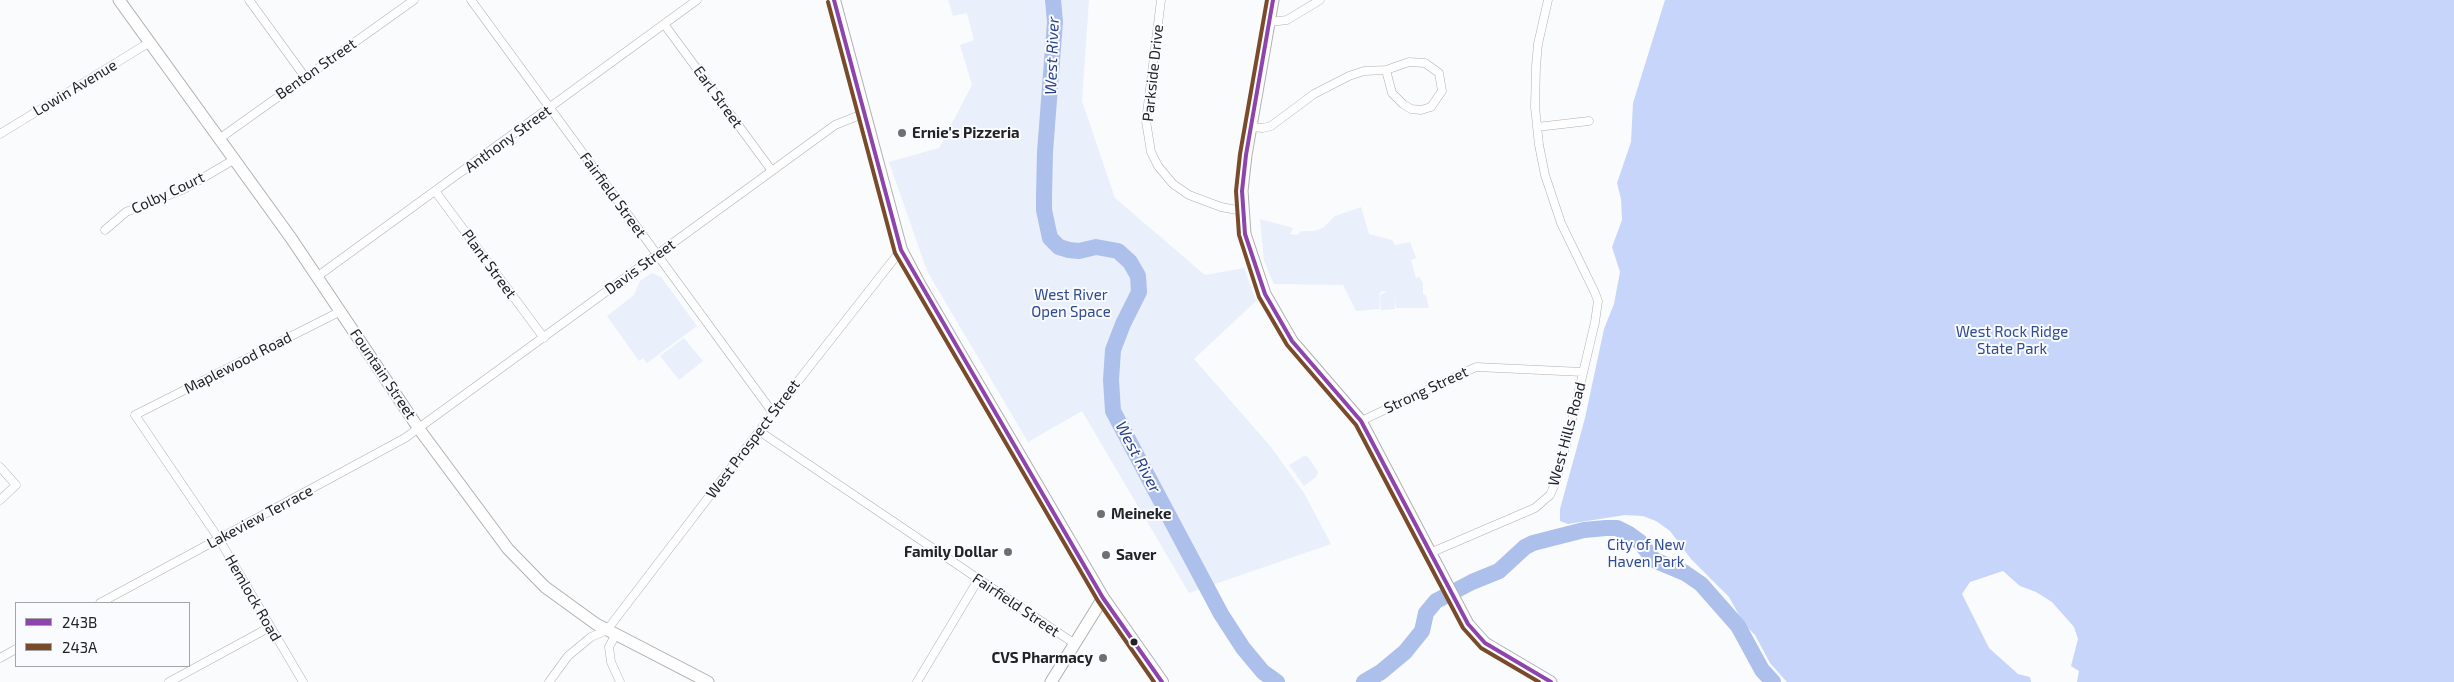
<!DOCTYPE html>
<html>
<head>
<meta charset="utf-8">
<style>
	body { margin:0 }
	#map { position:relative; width:2454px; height:682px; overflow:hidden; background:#fafbfd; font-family:"Exo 2",sans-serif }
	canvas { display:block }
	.legend { position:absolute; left:15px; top:602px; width:175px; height:65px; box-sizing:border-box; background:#f9fbfe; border:1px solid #a3a5a7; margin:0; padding:6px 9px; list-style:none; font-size:15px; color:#222324 }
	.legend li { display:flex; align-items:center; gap:10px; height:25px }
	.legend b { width:25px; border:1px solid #a3a5a7 }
</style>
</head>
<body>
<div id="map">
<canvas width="2454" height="682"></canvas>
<ul class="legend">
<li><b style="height:6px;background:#8e44ad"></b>243B</li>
<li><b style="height:6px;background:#7a4b2a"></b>243A</li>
</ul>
</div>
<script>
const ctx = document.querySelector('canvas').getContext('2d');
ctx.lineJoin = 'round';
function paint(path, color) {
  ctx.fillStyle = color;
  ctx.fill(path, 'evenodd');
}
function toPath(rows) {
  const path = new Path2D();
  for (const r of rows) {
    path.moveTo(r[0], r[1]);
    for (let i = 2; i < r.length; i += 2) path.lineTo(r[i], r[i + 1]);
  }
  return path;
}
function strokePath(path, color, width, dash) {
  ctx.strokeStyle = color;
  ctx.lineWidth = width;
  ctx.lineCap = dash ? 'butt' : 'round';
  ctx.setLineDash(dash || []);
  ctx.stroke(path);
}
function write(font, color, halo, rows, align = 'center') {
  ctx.font = font + ' "Exo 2",sans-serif';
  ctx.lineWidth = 4;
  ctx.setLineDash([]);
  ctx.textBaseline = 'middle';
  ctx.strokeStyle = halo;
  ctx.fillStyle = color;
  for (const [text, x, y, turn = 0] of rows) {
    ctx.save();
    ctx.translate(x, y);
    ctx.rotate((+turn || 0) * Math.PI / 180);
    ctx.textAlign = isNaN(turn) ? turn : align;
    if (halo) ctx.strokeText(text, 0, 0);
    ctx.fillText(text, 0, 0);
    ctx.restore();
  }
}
const green = toPath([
	[948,0,1089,0,1082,101,1115,198,1205,275,1244,268,1256,301,1194,359,1271,447,1304,493,1331,544,1189,593,1082,411,1028,442,927,271,889,162,939,148,972,85,960,45,974,40,967,13,953,16],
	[1361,207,1369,234,1392,240,1395,245,1410,242,1416,258,1411,260,1416,278,1420,277,1423,284,1423,294,1426,296,1429,308,1396,308,1394,294,1395,309,1381,310,1380,295,1387,292,1382,291,1379,294,1380,309,1356,311,1343,285,1274,284,1264,261,1260,219,1293,228,1290,234,1297,235,1301,231,1314,231,1323,228,1335,216],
	[652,273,661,277,697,326,647,363,643,358,639,361,607,316,634,295,640,281],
	[684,338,703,361,679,380,660,356],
	[1304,456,1308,457,1318,472,1316,477,1304,486,1289,465]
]);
const forest = toPath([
	[1665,0,2454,0,2454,682,2077,682,2079,671,2071,666,2078,639,2074,627,2052,602,2036,592,2020,586,2003,571,1970,582,1962,594,1989,648,2018,674,2030,677,2031,682,1787,682,1770,663,1755,635,1744,624,1729,597,1691,559,1670,531,1656,521,1643,516,1625,515,1568,524,1560,521,1560,509,1585,418,1604,329,1614,304,1620,272,1612,247,1622,220,1621,199,1617,183,1631,142,1633,103]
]);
const river = toPath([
	[1053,0,1055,22,1045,152,1044,197,1044,210,1050,238,1059,247,1069,250,1079,251,1096,247,1118,251,1130,262,1138,276,1139,292,1123,324,1113,350,1111,380,1113,411,1221,614,1243,648,1263,672,1277,682],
	[1364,682,1381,672,1405,652,1422,631,1426,613,1436,601,1472,582,1499,571,1525,547,1533,543,1584,530,1606,528,1617,528,1629,534,1640,542,1654,560,1685,573,1701,584,1738,626,1762,670,1773,682]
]);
const street = toPath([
	[249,0,305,77],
	[471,0,773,413],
	[1161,0,1146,121,1151,152,1158,166,1173,184,1189,195,1221,207,1242,211],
	[1270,22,1287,20,1320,0],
	[664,24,772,171],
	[1409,62,1425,63,1439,73,1442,91,1431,107,1421,110,1411,109,1403,104,1392,93,1386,70,1409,62],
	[1250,127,1263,128,1271,126,1314,94,1349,76,1364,71,1386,70],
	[1537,127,1589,121],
	[0,134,150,42],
	[219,139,414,0],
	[435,191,544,338],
	[105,230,126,212,184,189,235,159],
	[318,276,697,0],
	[1361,421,1476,367,1583,372],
	[759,431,1075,644],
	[0,467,16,485,0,500],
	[1430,553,1535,508,1550,495,1555,484,1567,441,1595,322,1598,301,1595,293,1561,223,1545,175,1539,145,1535,107,1536,66,1538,44,1548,0],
	[100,603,405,438,835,125,865,113],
	[616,634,609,647,611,662,620,682],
	[0,658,16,649],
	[169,682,270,627],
	[303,682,219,539,135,415,341,311],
	[549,682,568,656,591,637,607,630,773,413,901,250],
	[917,682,978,580]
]);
const secondary = toPath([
	[119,0,291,238,419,429,508,549,545,587,596,624,708,682],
	[1273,0,1246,155,1242,191,1245,234,1265,294,1292,341,1361,421,1468,624,1485,643,1551,682],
	[1051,682,1103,598]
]);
const primary = toPath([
	[834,0,901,250,919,284,1103,598,1162,682]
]);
const bus1 = toPath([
	[834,0,901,250,1103,598,1162,682],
	[1273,0,1246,155,1242,191,1245,234,1265,294,1292,341,1361,421,1468,624,1485,643,1551,682]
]);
const bus2 = toPath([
	[1267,0,1240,154,1236,191,1239,235,1259,297,1287,345,1356,425,1463,628,1481,648,1539,682],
	[828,2,895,253,1098,601,1154,682]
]);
const markers = [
	[902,133,5,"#6e6f70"],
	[1101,514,5,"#6e6f70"],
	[1008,552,5,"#6e6f70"],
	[1106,555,5,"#6e6f70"],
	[1134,642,4.5,"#222324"],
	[1103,658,5,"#6e6f70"]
];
const streetNames = [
	["Benton Street",316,69,-35],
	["Parkside Drive",1153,73,-84],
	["Lowin Avenue",75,88,-31],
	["Earl Street",718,97,54],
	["Anthony Street",508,139,-36],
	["Colby Court",168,193,-25],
	["Fairfield Street",613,195,54],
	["Plant Street",489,264,54],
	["Davis Street",640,267,-36],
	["Maplewood Road",238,363,-27],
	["Fountain Street",383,374,56],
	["Strong Street",1426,390,-25],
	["West Hills Road",1567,434,-75],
	["West Prospect Street",753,439,-53],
	["Lakeview Terrace",260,517,-28],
	["Hemlock Road",253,598,60],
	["Fairfield Street",1016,605,34]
];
const poiNames = [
	["Ernie's Pizzeria",912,133],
	["Meineke",1111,514],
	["Family Dollar",998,552,"right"],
	["Saver",1116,555],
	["CVS Pharmacy",1093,658,"right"]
];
const parkNames = [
	["West River",1071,295],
	["Open Space",1071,312],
	["West Rock Ridge",2012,332],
	["State Park",2012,349],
	["City of New",1646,545],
	["Haven Park",1646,562]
];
const waterNames = [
	["West River",1052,56,-88],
	["West River",1138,457,62]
];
paint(green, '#e9effb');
paint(forest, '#c6d5f9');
strokePath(river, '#adc0ec', 16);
strokePath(street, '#b0b0b2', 9);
strokePath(secondary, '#b0b0b2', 13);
strokePath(primary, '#b0b0b2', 14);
strokePath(street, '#fefeff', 8);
strokePath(secondary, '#fefeff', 11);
strokePath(primary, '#fefeff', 12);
strokePath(bus1, '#8e44ad', 4);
strokePath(bus2, '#7a4b2a', 4);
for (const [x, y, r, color] of markers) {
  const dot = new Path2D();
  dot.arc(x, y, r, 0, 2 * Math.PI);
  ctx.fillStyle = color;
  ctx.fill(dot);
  strokePath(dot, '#f9fbfe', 2);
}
write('15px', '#222324', '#f9fbfe', streetNames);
write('bold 15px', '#222324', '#f9fbfe', poiNames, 'left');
write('15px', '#304b94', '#f9fbfe', parkNames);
write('italic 16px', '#253e86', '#f9fbfe', waterNames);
</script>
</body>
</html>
